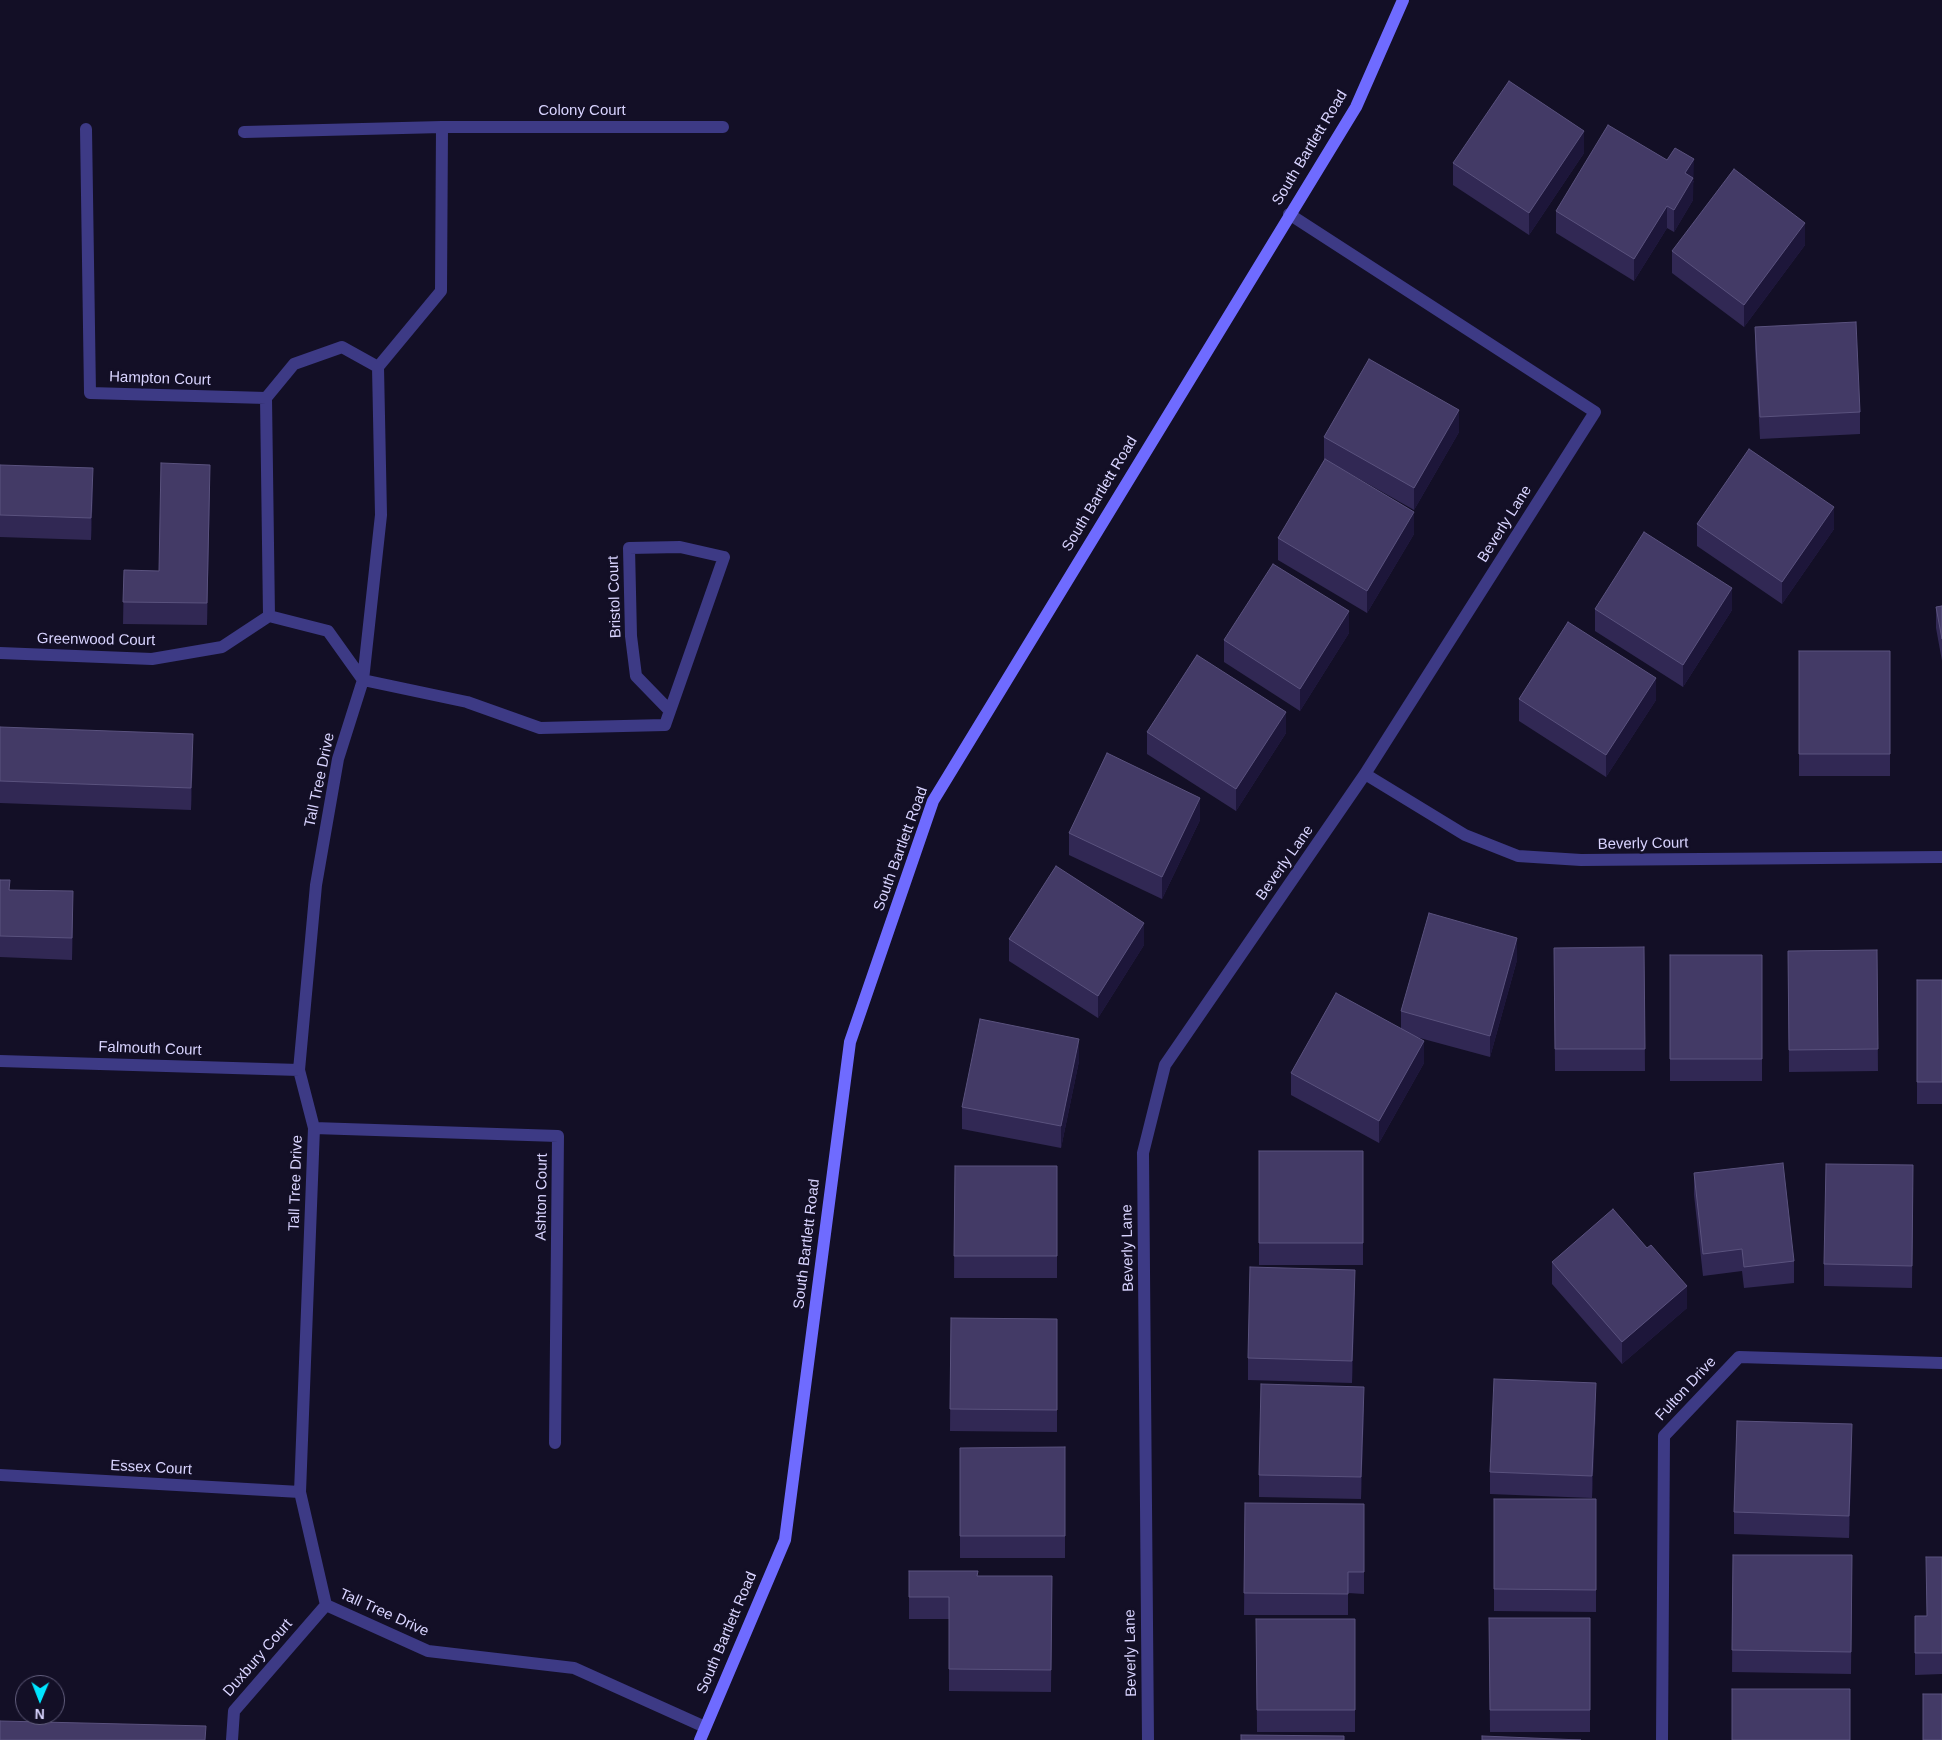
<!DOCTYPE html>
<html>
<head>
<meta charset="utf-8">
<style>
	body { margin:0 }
	#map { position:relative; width:1942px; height:1740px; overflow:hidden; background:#130f26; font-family:Helvetica,sans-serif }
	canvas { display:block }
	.north { position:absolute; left:15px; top:1675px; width:50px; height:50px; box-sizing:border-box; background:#130f26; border:1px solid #625e7d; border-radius:50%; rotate:181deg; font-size:14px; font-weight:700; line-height:20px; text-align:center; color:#d9d4ff }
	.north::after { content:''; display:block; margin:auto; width:18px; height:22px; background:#00e5ff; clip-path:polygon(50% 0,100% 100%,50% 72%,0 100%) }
</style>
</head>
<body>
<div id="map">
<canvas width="1942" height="1740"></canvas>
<div class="north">N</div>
</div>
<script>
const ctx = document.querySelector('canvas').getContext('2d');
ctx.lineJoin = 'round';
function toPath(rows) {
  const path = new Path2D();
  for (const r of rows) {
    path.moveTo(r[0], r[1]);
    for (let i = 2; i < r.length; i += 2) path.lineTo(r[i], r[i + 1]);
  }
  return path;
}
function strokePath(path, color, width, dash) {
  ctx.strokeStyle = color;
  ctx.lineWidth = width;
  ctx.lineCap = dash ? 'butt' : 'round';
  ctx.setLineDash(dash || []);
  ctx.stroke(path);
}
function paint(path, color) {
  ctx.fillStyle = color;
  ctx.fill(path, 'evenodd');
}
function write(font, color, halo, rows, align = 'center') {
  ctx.font = font + ' Helvetica,sans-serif';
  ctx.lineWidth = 5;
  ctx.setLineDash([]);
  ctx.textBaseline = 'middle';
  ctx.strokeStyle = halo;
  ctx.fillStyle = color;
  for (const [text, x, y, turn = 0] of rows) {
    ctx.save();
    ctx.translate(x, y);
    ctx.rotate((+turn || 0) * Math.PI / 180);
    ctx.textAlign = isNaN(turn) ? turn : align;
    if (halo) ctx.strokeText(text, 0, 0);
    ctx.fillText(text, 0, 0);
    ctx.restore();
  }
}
const minor = toPath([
	[86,129,90,393,266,398],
	[244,132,442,127,723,127],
	[378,367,381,515,363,680,338,759,316,885,299,1070,314,1128,300,1492,326,1605,428,1651,574,1668,705,1727],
	[378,367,441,291,442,127],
	[266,398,269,616],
	[266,398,294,364,342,347,378,367],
	[0,653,152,659,222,647,269,616,328,631,363,680],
	[363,680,467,702,540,728,665,725,724,557,680,547,629,548,631,636,636,676,670,711],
	[1365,774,1465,835,1518,856,1581,860,1942,857],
	[0,1061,299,1070],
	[314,1128,558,1136,555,1443],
	[0,1475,300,1492],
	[232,1740,234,1711,326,1605],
	[1148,1740,1143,1153,1165,1065,1365,774,1595,412,1289,214],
	[1662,1740,1664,1436,1739,1357,1942,1363]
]);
const secondary = toPath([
	[700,1740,785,1540,850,1042,933,801,1356,107,1403,0]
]);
const wall = toPath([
	[1584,153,1529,235,1453,185,1453,163],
	[1694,181,1693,183,1693,200,1674,232,1667,228,1634,281,1556,233,1556,211],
	[1805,245,1744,327,1672,273,1672,251],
	[1755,327,1860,412,1860,434,1760,439,1755,349],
	[1459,432,1414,510,1324,459,1324,437],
	[0,465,93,490,91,540,0,537],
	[210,487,207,625,123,624,124,570,159,571],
	[1697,524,1834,529,1782,604,1697,546],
	[1414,534,1367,613,1278,560,1278,538],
	[1942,606,1942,661,1936,628,1936,607],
	[1595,609,1732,610,1683,687,1595,631],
	[1349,633,1300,711,1224,662,1224,640],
	[1799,651,1890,651,1890,776,1799,776],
	[1519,699,1656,700,1606,777,1519,721],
	[0,727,193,756,191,810,0,803],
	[1147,732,1286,733,1236,811,1147,754],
	[1200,820,1162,899,1069,855,1069,833],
	[0,880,10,890,73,913,72,960,0,957],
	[1009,939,1144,945,1098,1018,1009,961],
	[1644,947,1645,1071,1555,1071,1554,948],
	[1877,950,1878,1071,1789,1072,1788,951],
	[1670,955,1762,955,1762,1081,1670,1081],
	[1517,960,1490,1057,1416,1037,1424,1063,1379,1143,1291,1095,1291,1073,1401,1029,1401,1011],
	[1917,980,1942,980,1942,1104,1917,1104],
	[1079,1061,1061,1148,962,1129,962,1107],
	[1259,1151,1363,1151,1363,1265,1259,1265],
	[955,1166,1057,1166,1057,1278,954,1278],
	[1694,1173,1794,1261,1794,1283,1744,1288,1742,1271,1703,1276,1694,1195],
	[1913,1187,1912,1288,1824,1286,1824,1264],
	[1552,1262,1687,1308,1622,1364,1552,1284],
	[1355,1292,1352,1383,1248,1380,1248,1358],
	[951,1318,1057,1319,1057,1432,950,1431],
	[1596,1405,1592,1498,1490,1494,1490,1472],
	[1364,1409,1361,1499,1259,1497,1259,1475],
	[1852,1446,1849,1538,1734,1534,1734,1512],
	[1065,1447,1065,1558,960,1558,960,1448],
	[1494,1499,1596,1499,1596,1612,1494,1611],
	[1245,1503,1364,1504,1364,1594,1348,1593,1348,1615,1244,1615],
	[1733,1555,1852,1555,1851,1674,1732,1672],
	[1942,1557,1942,1674,1915,1675,1915,1616,1927,1616],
	[909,1571,978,1576,1052,1576,1051,1692,949,1691,949,1619,909,1619],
	[1489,1618,1590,1618,1590,1732,1490,1732],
	[1256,1619,1355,1619,1355,1732,1257,1732]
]);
const shadedWall = toPath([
	[1584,131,1584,153,1529,235,1529,213],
	[1694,159,1693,200,1674,232,1674,210,1685,173],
	[1667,206,1667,228,1634,281,1634,259],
	[1805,223,1805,245,1744,327,1744,305],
	[1459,410,1459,432,1414,510,1414,488],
	[210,465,210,487,207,625,207,603],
	[93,468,93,490,91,540,91,518],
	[1834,507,1834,529,1782,604,1782,582],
	[1414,512,1414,534,1367,613,1367,591],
	[1732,588,1732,610,1683,687,1683,665],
	[1349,611,1349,633,1300,711,1300,689],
	[1656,678,1656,700,1606,777,1606,755],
	[1286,712,1286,733,1236,811,1236,789],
	[193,734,193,756,191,810,191,788],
	[1200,798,1200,820,1162,899,1162,877],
	[73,891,73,913,72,960,72,938],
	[1144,923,1144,945,1098,1018,1098,996],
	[1517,938,1517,960,1490,1057,1490,1036],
	[1079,1039,1079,1061,1061,1148,1061,1126],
	[1424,1041,1424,1063,1379,1143,1379,1121],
	[1355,1270,1355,1292,1352,1383,1352,1361],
	[1687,1286,1687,1308,1622,1364,1622,1342],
	[1596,1383,1596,1405,1592,1498,1592,1476],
	[1364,1387,1364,1409,1361,1499,1361,1477],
	[1852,1424,1852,1446,1849,1538,1849,1516]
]);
const building = toPath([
	[1509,81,1584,131,1529,213,1453,163,1509,81],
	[1608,125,1667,160,1675,148,1694,159,1685,173,1693,178,1674,210,1667,206,1634,259,1556,211,1608,125],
	[1734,169,1805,223,1744,305,1672,251,1734,169],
	[1856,322,1860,412,1760,417,1755,327,1856,322],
	[1369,359,1459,410,1414,488,1324,437,1369,359],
	[1749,449,1834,507,1782,582,1697,524,1749,449],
	[1325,459,1414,512,1367,591,1278,538,1325,459],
	[161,463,210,465,207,603,123,602,124,570,159,571,161,463],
	[0,465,93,468,91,518,0,515,0,465],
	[1644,532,1732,588,1683,665,1595,609,1644,532],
	[1273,564,1349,611,1300,689,1224,640,1273,564],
	[1942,606,1942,639,1936,607,1942,606],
	[1568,622,1656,678,1606,755,1519,699,1568,622],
	[1799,651,1890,651,1890,754,1799,754,1799,651],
	[1197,655,1286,712,1236,789,1147,732,1197,655],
	[0,727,193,734,191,788,0,781,0,727],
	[1107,753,1200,798,1162,877,1069,833,1107,753],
	[1056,866,1144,923,1098,996,1009,939,1056,866],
	[0,880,10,880,9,890,73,891,72,938,0,936,0,880],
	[1429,913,1517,938,1490,1036,1401,1011,1429,913],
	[1644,947,1645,1049,1555,1049,1554,948,1644,947],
	[1877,950,1878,1049,1789,1050,1788,951,1877,950],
	[1670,955,1762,955,1762,1059,1670,1059,1670,955],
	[1917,980,1942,980,1942,1082,1917,1082,1917,980],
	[1336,993,1424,1041,1379,1121,1291,1073,1336,993],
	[980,1019,1079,1039,1061,1126,962,1107,980,1019],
	[1259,1151,1363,1151,1363,1243,1259,1243,1259,1151],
	[1783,1163,1794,1261,1744,1267,1742,1249,1703,1254,1694,1173,1783,1163],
	[1826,1164,1913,1165,1912,1266,1824,1264,1826,1164],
	[955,1166,1057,1166,1057,1256,954,1256,955,1166],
	[1613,1209,1647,1248,1651,1245,1687,1286,1622,1342,1552,1262,1613,1209],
	[1250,1267,1355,1270,1352,1361,1248,1358,1250,1267],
	[951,1318,1057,1319,1057,1410,950,1409,951,1318],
	[1494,1379,1596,1383,1592,1476,1490,1472,1494,1379],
	[1261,1384,1364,1387,1361,1477,1259,1475,1261,1384],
	[1737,1421,1852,1424,1849,1516,1734,1512,1737,1421],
	[1065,1447,1065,1536,960,1536,960,1448,1065,1447],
	[1494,1499,1596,1499,1596,1590,1494,1589,1494,1499],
	[1245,1503,1364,1504,1364,1572,1348,1572,1348,1594,1244,1593,1245,1503],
	[1733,1555,1852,1555,1851,1652,1732,1650,1733,1555],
	[1926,1557,1942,1557,1942,1653,1915,1653,1915,1616,1927,1616,1926,1557],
	[909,1571,978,1571,977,1576,1052,1576,1051,1670,949,1669,949,1597,909,1597,909,1571],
	[1489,1618,1590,1618,1590,1710,1490,1710,1489,1618],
	[1256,1619,1355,1619,1355,1710,1257,1710,1256,1619],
	[1732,1689,1850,1689,1850,1740,1732,1740,1732,1689],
	[1923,1694,1942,1694,1942,1740,1923,1740,1923,1694],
	[0,1721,206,1726,205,1740,0,1740,0,1721],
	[1241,1735,1344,1736,1344,1740,1241,1740,1241,1735],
	[1482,1736,1581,1740,1482,1740,1482,1736]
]);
const streetNames = [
	["Colony Court",582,111],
	["South Bartlett Road",1310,148,-59],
	["Hampton Court",160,379,2],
	["South Bartlett Road",1100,494,-59],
	["Beverly Lane",1505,524,-58],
	["Bristol Court",615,597,-92],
	["Greenwood Court",96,640,1],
	["Tall Tree Drive",320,780,-78],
	["Beverly Court",1643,844,-1],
	["South Bartlett Road",901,849,-70],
	["Beverly Lane",1285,863,-55],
	["Falmouth Court",150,1049,2],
	["Tall Tree Drive",296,1183,-88],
	["Ashton Court",542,1197,-89],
	["South Bartlett Road",807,1244,-83],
	["Beverly Lane",1128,1248,-91],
	["Fulton Drive",1686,1389,-47],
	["Essex Court",151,1468,3],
	["Tall Tree Drive",384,1613,24],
	["South Bartlett Road",727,1633,-67],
	["Beverly Lane",1131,1653,-91],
	["Duxbury Court",258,1658,-49]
];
strokePath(minor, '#3d3a85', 12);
strokePath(secondary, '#6f6bff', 12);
paint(wall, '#312854');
paint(shadedWall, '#1d163a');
paint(building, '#433a66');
strokePath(building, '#5a527e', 1);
write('15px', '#d9d4ff', '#130f26', streetNames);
</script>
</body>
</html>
